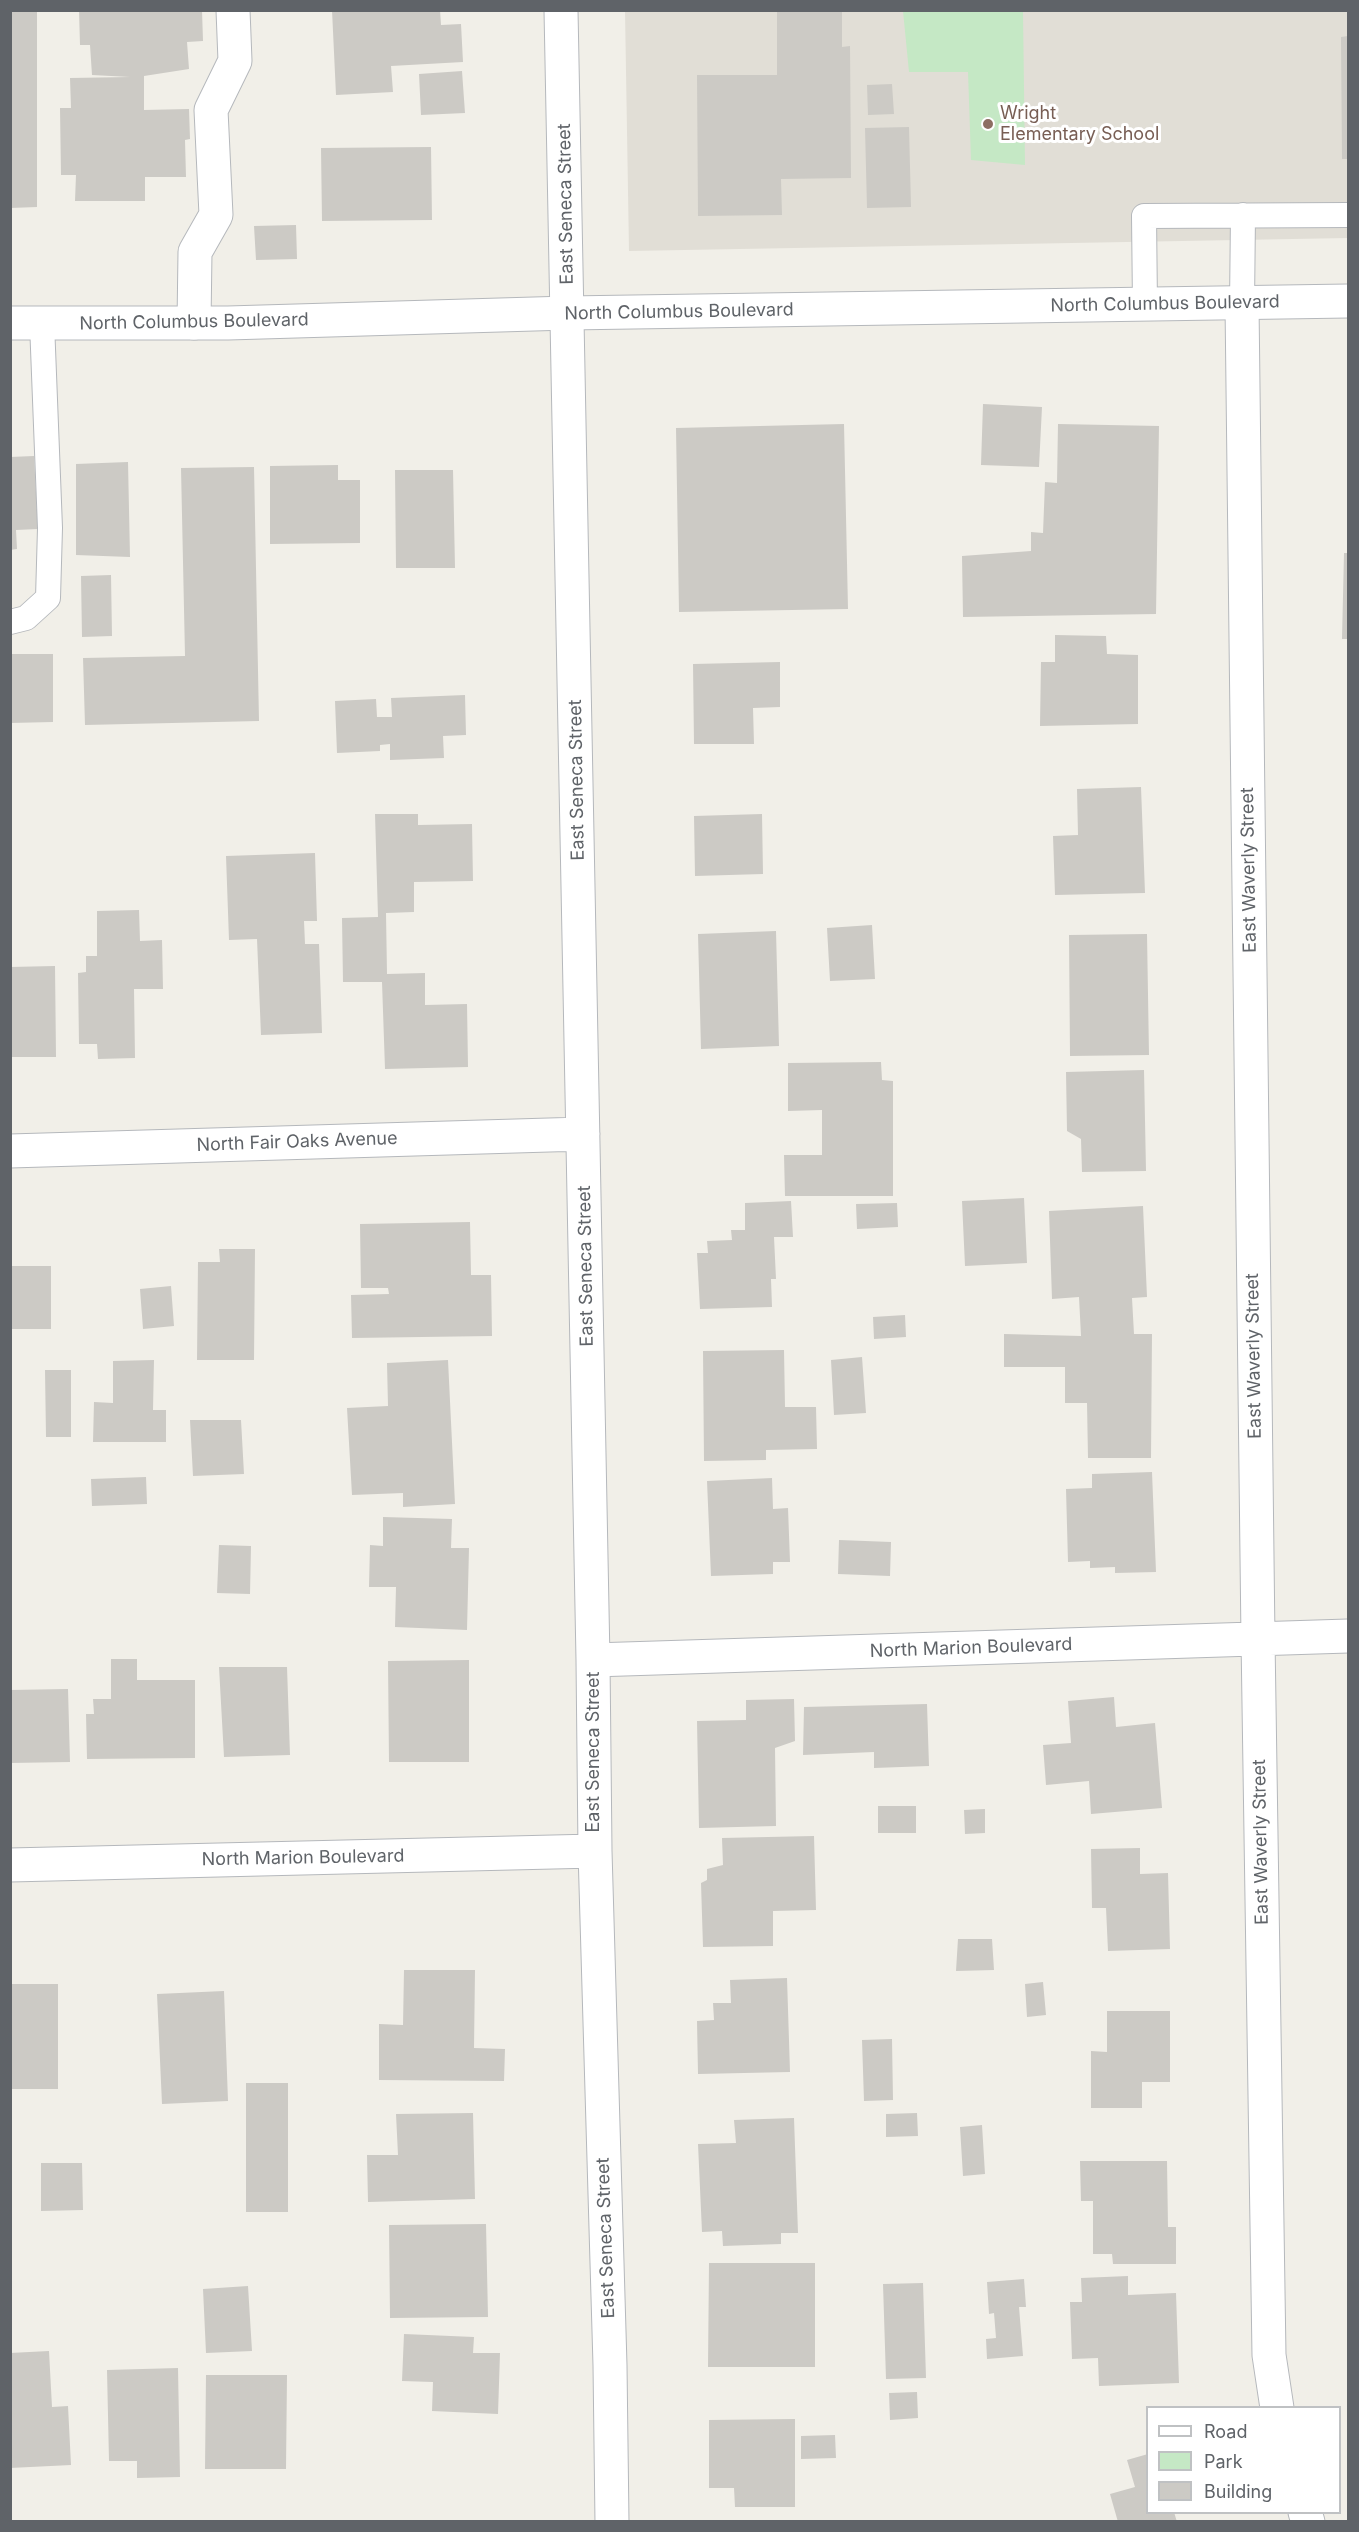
<!DOCTYPE html>
<html>
<head>
<meta charset="utf-8">
<style>
	body { margin:0 }
	#map { position:relative; width:1359px; height:2532px; overflow:hidden; background:#f1efe8; font-family:Inter,sans-serif }
	canvas { display:block }
	.frame { position:absolute; inset:0; border:12px solid #5f6368; pointer-events:none }
	.legend { position:absolute; left:1146px; top:2406px; width:195px; height:108px; box-sizing:border-box; background:#fff; border:2px solid #bfc1c3; margin:0; padding:8px 10px; list-style:none; font-size:18px; color:#5f6368 }
	.legend li { display:flex; align-items:center; gap:12px; height:30px }
	.legend b { width:30px; border:2px solid #bfc1c3 }
</style>
</head>
<body>
<div id="map">
<canvas width="1359" height="2532"></canvas>
<div class="frame"></div>
<ul class="legend">
<li><b style="height:8px;background:#fff"></b>Road</li>
<li><b style="height:16px;background:#c5e8c5"></b>Park</li>
<li><b style="height:16px;background:#cccac5"></b>Building</li>
</ul>
</div>
<script>
const ctx = document.querySelector('canvas').getContext('2d');
ctx.lineJoin = 'round';
function paint(path, color) {
  ctx.fillStyle = color;
  ctx.fill(path, 'evenodd');
}
function toPath(rows) {
  const path = new Path2D();
  for (const r of rows) {
    path.moveTo(r[0], r[1]);
    for (let i = 2; i < r.length; i += 2) path.lineTo(r[i], r[i + 1]);
  }
  return path;
}
function strokePath(path, color, width, dash) {
  ctx.strokeStyle = color;
  ctx.lineWidth = width;
  ctx.lineCap = dash ? 'butt' : 'round';
  ctx.setLineDash(dash || []);
  ctx.stroke(path);
}
function write(font, color, halo, rows, align = 'center') {
  ctx.font = font + ' Inter,sans-serif';
  ctx.lineWidth = 6;
  ctx.setLineDash([]);
  ctx.textBaseline = 'middle';
  ctx.strokeStyle = halo;
  ctx.fillStyle = color;
  for (const [text, x, y, turn = 0] of rows) {
    ctx.save();
    ctx.translate(x, y);
    ctx.rotate((+turn || 0) * Math.PI / 180);
    ctx.textAlign = isNaN(turn) ? turn : align;
    if (halo) ctx.strokeText(text, 0, 0);
    ctx.fillText(text, 0, 0);
    ctx.restore();
  }
}
const education = toPath([
	[625,11,1348,11,1348,238,629,251]
]);
const green = toPath([
	[903,11,1023,11,1025,165,971,160,968,72,909,72]
]);
const building = toPath([
	[10,10,37,10,37,207,10,208],
	[79,10,202,10,203,41,187,42,189,69,144,76,144,110,189,109,190,139,185,140,186,177,145,177,145,201,75,201,76,175,61,175,60,108,71,108,70,78,130,77,92,75,90,45,80,45],
	[332,10,440,10,441,25,461,24,463,62,391,66,393,92,336,95],
	[777,10,842,10,842,47,850,46,851,178,781,179,782,215,698,216,697,75,777,75],
	[1348,36,1348,159,1342,159,1341,37],
	[462,71,465,113,421,115,419,74],
	[892,84,894,114,868,115,867,85],
	[909,127,911,207,867,208,865,128],
	[431,147,432,220,322,221,321,148],
	[296,225,297,259,256,260,254,226],
	[983,404,1042,407,1039,467,981,465],
	[844,424,848,609,679,612,676,428],
	[1058,424,1159,426,1156,614,963,617,962,556,1031,551,1031,532,1043,533,1045,482,1057,483],
	[34,456,38,529,16,530,17,549,10,550,10,457],
	[128,462,130,557,76,555,76,464],
	[338,465,338,480,360,480,360,543,270,544,270,466],
	[254,467,259,721,85,725,83,658,185,656,181,468],
	[395,470,453,470,455,568,396,568],
	[1344,553,1348,553,1348,639,1342,639],
	[111,575,112,636,82,637,81,576],
	[1055,635,1106,636,1107,654,1138,655,1138,724,1040,726,1041,662,1055,662],
	[10,654,53,654,53,722,10,723],
	[780,662,780,707,753,708,754,744,694,744,693,664],
	[465,695,466,735,443,736,444,758,390,760,390,744,380,745,380,751,337,753,335,701,376,699,377,717,392,717,391,698],
	[1141,787,1145,893,1055,895,1053,836,1078,835,1077,789],
	[375,814,418,814,418,825,472,824,473,881,414,882,414,912,386,913,387,974,425,973,425,1005,467,1004,468,1067,385,1069,382,982,343,982,342,918,378,917],
	[762,814,763,874,695,876,694,816],
	[315,853,317,921,304,921,305,944,319,944,322,1033,261,1035,257,939,229,940,226,856],
	[139,910,140,941,162,940,163,989,134,989,135,1058,98,1059,97,1044,79,1044,78,973,86,972,86,956,97,956,97,911],
	[872,925,875,979,830,981,827,928],
	[776,931,779,1046,701,1049,698,934],
	[1147,934,1149,1055,1070,1056,1069,935],
	[55,966,56,1057,10,1057,10,967],
	[881,1062,882,1080,893,1081,893,1196,785,1196,784,1155,822,1155,822,1110,788,1111,788,1063],
	[1144,1070,1146,1171,1082,1172,1081,1139,1067,1131,1066,1072],
	[1024,1198,1027,1263,965,1266,962,1201],
	[791,1201,793,1237,774,1237,776,1279,771,1279,772,1307,700,1309,697,1253,708,1253,707,1241,732,1240,731,1230,745,1230,745,1203],
	[897,1203,898,1227,857,1229,856,1204],
	[1143,1206,1147,1297,1132,1298,1134,1334,1152,1334,1151,1458,1088,1458,1087,1403,1065,1403,1065,1367,1004,1367,1004,1334,1081,1336,1079,1297,1052,1299,1049,1211],
	[470,1222,471,1275,491,1275,492,1336,352,1338,351,1295,389,1294,388,1288,361,1288,360,1224],
	[219,1249,255,1249,254,1360,197,1360,198,1262,220,1262],
	[10,1266,51,1266,51,1329,10,1329],
	[171,1286,174,1326,143,1329,140,1289],
	[905,1315,906,1337,874,1339,873,1317],
	[784,1350,785,1407,816,1407,817,1449,766,1450,766,1460,704,1461,703,1351],
	[862,1357,866,1413,834,1415,831,1360],
	[154,1360,153,1410,166,1410,166,1442,93,1442,94,1402,113,1403,113,1361],
	[448,1360,455,1504,403,1507,403,1493,352,1495,347,1408,388,1406,387,1363],
	[45,1370,71,1370,71,1437,46,1437],
	[190,1420,241,1420,244,1474,193,1476],
	[1152,1472,1156,1572,1115,1573,1115,1567,1090,1568,1090,1561,1068,1562,1066,1489,1092,1488,1092,1474],
	[146,1477,147,1504,92,1506,91,1479],
	[772,1478,773,1509,788,1508,790,1562,773,1562,773,1574,711,1576,707,1481],
	[383,1517,452,1519,451,1548,469,1548,467,1630,395,1627,396,1587,369,1587,370,1545,383,1546],
	[839,1540,891,1542,890,1576,838,1574],
	[219,1545,251,1546,250,1594,217,1593],
	[111,1659,137,1659,137,1680,195,1680,195,1758,87,1759,86,1714,94,1714,93,1699,111,1699],
	[469,1660,469,1762,389,1762,388,1661],
	[219,1667,287,1667,290,1755,224,1757],
	[68,1689,70,1762,10,1763,10,1690],
	[1114,1697,1116,1727,1155,1723,1162,1808,1091,1814,1089,1781,1046,1785,1043,1745,1071,1743,1068,1701],
	[794,1699,795,1741,775,1748,776,1826,699,1828,697,1721,746,1720,746,1700],
	[927,1704,929,1766,874,1768,874,1752,803,1755,804,1707],
	[878,1806,916,1806,916,1833,878,1833],
	[985,1809,985,1833,965,1834,964,1810],
	[814,1836,816,1910,773,1911,773,1946,703,1947,701,1883,707,1880,707,1869,723,1865,722,1838],
	[1140,1848,1140,1874,1168,1873,1170,1949,1108,1951,1106,1908,1092,1908,1091,1849],
	[958,1939,992,1939,994,1970,956,1971],
	[404,1970,475,1970,474,2048,505,2049,504,2081,379,2080,379,2024,403,2025],
	[787,1978,790,2072,698,2074,697,2021,714,2020,713,2003,731,2003,730,1980],
	[1043,1982,1046,2015,1027,2017,1025,1984],
	[10,1984,58,1984,58,2089,10,2089],
	[224,1991,228,2101,162,2104,157,1994],
	[1107,2011,1170,2011,1170,2082,1142,2082,1142,2108,1091,2108,1091,2051,1107,2052],
	[892,2039,893,2100,864,2101,862,2040],
	[246,2083,288,2083,288,2212,246,2212],
	[473,2113,475,2199,368,2202,367,2155,398,2155,396,2114],
	[917,2113,918,2136,886,2137,886,2114],
	[794,2118,798,2233,781,2233,781,2244,723,2246,722,2231,702,2232,698,2144,736,2143,734,2120],
	[982,2125,985,2174,963,2176,960,2127],
	[1080,2161,1167,2161,1168,2227,1176,2227,1176,2264,1113,2264,1112,2254,1093,2254,1093,2201,1081,2201],
	[41,2163,82,2163,83,2210,41,2211],
	[486,2224,488,2317,390,2318,389,2225],
	[709,2263,815,2263,815,2367,708,2367],
	[1128,2276,1128,2295,1176,2293,1179,2383,1099,2386,1098,2358,1072,2359,1070,2302,1082,2302,1081,2278],
	[1024,2279,1026,2307,1019,2307,1023,2356,987,2359,986,2339,996,2338,994,2313,989,2314,987,2282],
	[923,2283,926,2378,886,2379,883,2284],
	[248,2286,252,2351,206,2353,203,2289],
	[404,2334,474,2337,473,2353,500,2353,498,2414,432,2411,433,2382,402,2381],
	[49,2351,52,2407,68,2406,71,2465,10,2468,10,2353],
	[178,2368,180,2477,137,2478,137,2461,109,2461,107,2370],
	[206,2375,287,2375,286,2469,205,2469],
	[917,2392,918,2418,890,2420,889,2393],
	[795,2419,795,2507,735,2507,734,2488,709,2488,709,2420],
	[835,2435,836,2458,801,2459,801,2436],
	[1148,2454,1148,2512,1174,2512,1177,2522,1118,2522,1110,2494,1135,2487,1127,2460]
]);
const service = toPath([
	[1242,304,1243,215],
	[1145,305,1144,216,1348,215],
	[10,622,26,618,48,598,50,528,42,323]
]);
const minor = toPath([
	[561,10,593,1660,595,1851,610,2365,612,2522],
	[1242,304,1258,1639,1269,2355,1277,2408],
	[194,323,195,252,216,215,211,110,235,61,233,10],
	[10,1151,583,1134],
	[593,1660,1348,1636],
	[10,1865,595,1851],
	[1305,2512,1308,2522]
]);
const tertiary = toPath([
	[10,323,228,323,568,313,1348,301]
]);
const markers = [
	[988,124,6,"#8d6e63"]
];
const educationNames = [
	["Wright",1000,114],
	["Elementary School",1000,135]
];
const streetNames = [
	["East Seneca Street",566,204,-91],
	["North Columbus Boulevard",1165,304,-1],
	["North Columbus Boulevard",679,312,-1],
	["North Columbus Boulevard",194,322,-1],
	["East Seneca Street",577,780,-91],
	["East Waverly Street",1249,870,-91],
	["North Fair Oaks Avenue",297,1142,-2],
	["East Seneca Street",586,1266,-91],
	["East Waverly Street",1254,1356,-91],
	["North Marion Boulevard",971,1648,-2],
	["East Seneca Street",594,1752,-90],
	["East Waverly Street",1261,1842,-91],
	["North Marion Boulevard",303,1858,-1],
	["East Seneca Street",606,2238,-92]
];
paint(education, '#e1ded6');
paint(green, '#c5e8c5');
paint(building, '#cccac5');
strokePath(service, '#b5b8bc', 26);
strokePath(minor, '#b5b8bc', 35);
strokePath(tertiary, '#b5b8bc', 35);
strokePath(service, '#fff', 24);
strokePath(minor, '#fff', 33);
strokePath(tertiary, '#fff', 33);
for (const [x, y, r, color] of markers) {
  const dot = new Path2D();
  dot.arc(x, y, r, 0, 2 * Math.PI);
  ctx.fillStyle = color;
  ctx.fill(dot);
  strokePath(dot, '#fff', 2);
}
write('18px', '#785e54', '#fff', educationNames, 'left');
write('18px', '#5f6368', '#fff', streetNames);
</script>
</body>
</html>
